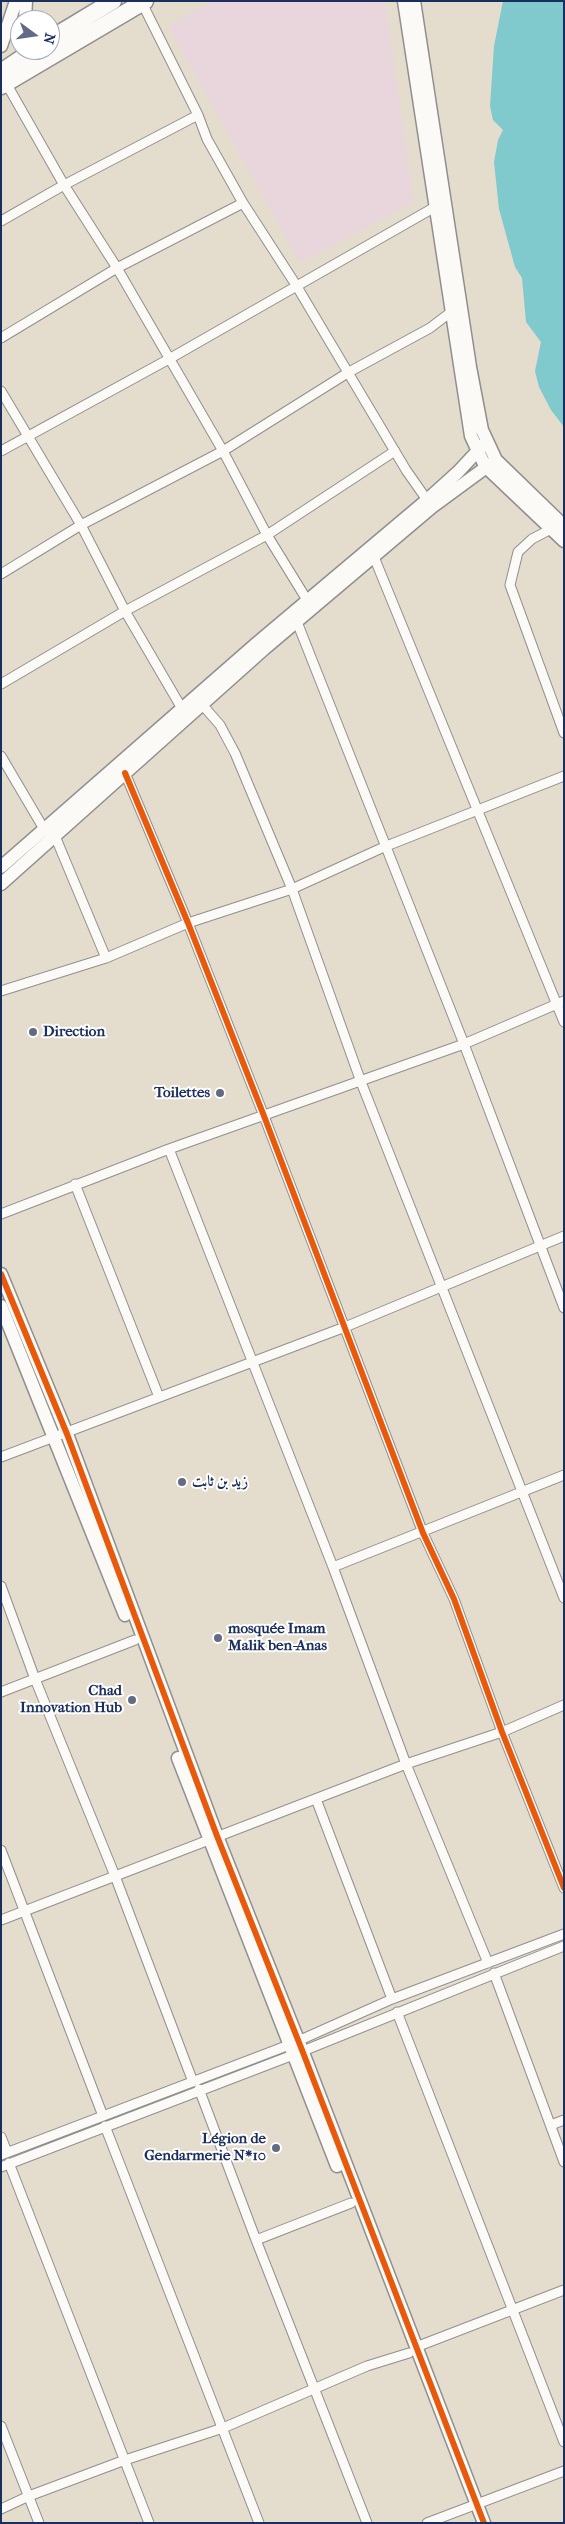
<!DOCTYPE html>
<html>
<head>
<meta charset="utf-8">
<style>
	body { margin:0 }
	#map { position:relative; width:565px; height:2524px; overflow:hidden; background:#e4dccc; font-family:"IM FELL French Canon",serif }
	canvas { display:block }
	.frame { position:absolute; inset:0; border:2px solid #1b2f5e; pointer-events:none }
	.north { position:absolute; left:10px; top:10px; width:50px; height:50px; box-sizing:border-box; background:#fff; border:1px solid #a4acbf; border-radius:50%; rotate:104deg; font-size:14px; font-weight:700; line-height:20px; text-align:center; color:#1b2f5e }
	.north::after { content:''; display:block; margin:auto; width:18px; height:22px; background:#616c84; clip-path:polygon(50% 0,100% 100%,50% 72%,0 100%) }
</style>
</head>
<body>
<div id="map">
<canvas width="565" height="2524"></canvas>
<div class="frame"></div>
<div class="north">N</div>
</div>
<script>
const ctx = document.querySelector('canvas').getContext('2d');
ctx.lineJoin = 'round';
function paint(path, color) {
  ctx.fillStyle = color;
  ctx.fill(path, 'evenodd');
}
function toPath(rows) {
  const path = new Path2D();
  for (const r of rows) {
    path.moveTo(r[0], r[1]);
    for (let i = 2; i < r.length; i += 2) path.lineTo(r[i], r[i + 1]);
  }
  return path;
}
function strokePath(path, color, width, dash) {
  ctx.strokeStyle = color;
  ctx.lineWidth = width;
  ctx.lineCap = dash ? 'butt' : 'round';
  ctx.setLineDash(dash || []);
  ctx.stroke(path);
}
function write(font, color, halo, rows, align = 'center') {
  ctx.font = font + ' "IM FELL French Canon",Amiri,serif';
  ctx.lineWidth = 4;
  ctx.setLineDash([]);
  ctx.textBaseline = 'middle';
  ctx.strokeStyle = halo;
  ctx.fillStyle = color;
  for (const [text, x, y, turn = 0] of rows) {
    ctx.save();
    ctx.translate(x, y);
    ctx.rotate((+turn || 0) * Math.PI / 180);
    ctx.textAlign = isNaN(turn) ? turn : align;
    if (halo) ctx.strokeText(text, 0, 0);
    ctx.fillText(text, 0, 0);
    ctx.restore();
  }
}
const built = toPath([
	[212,1,385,1,414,202,300,263,168,26]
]);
const water = toPath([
	[503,1,564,1,564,427,551,410,539,387,535,371,541,342,526,322,522,278,515,267,499,209,494,162,498,140,503,130,493,120,490,106,494,46]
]);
const street = toPath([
	[142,3,198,115,207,139,243,203,296,285,406,470,427,500],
	[6,83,64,185,117,268,223,451,267,535,307,600],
	[1,221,64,185,198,115],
	[1,338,117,268,243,203],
	[1,391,81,525,125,611,184,712],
	[1,451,169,359,435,207],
	[551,529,532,539,518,552,510,585,564,733],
	[374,557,564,1022],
	[1,574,81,525,223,451,349,372,430,328,451,312],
	[297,622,464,1044,564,1308],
	[1,684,125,611,267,535,395,451],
	[199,701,220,725,235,753,292,889,361,1082,564,1598],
	[1,756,44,829],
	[125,773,188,923,264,1116,423,1533,454,1599,502,1732,564,1888],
	[55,836,106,958],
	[1,991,106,958,188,923,292,889,384,847,564,776],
	[169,1149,333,1567,564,1475],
	[75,1184,159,1397],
	[1,1214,169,1149,464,1044,564,1001],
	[1,1457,345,1327,564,1236],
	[333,1567,406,1764,488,1963],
	[1,1586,35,1679,115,1876,193,2082],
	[1,1692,135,1640],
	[316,1799,392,1999],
	[1,1850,103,2116],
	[1,1920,406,1764,502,1732,564,1705],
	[494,1973,564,2162],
	[397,2012,564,2442],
	[199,2089,256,2240,367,2523],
	[551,2125,564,2120],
	[105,2126,259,2523],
	[1,2137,7,2152],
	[1,2155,289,2045,392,1999,564,1934],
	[9,2163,149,2523],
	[1,2167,293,2055,564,1946],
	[256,2240,351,2203],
	[416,2347,564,2290],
	[1,2426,39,2523],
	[1,2509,29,2496,125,2460,223,2428,367,2366,409,2353],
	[427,2523,564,2471]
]);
const secondary = toPath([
	[404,1,471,436,485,466,564,541],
	[414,1,470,367,482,430,496,460,564,526],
	[25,20,26,1],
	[1,46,16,1],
	[1,867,256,644,427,500,458,472,486,442],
	[1,884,264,649,432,507,496,460],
	[1,1274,67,1434,217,1836,302,2050,484,2523],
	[1,1306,125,1615],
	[178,1758,337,2166]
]);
const highway = toPath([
	[50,39,113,1],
	[1,72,34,50],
	[1,86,145,1]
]);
const cycleway = toPath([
	[125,773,188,923,264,1116,423,1533,454,1599,502,1732,564,1888],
	[1,1274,67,1434,217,1836,302,2050,484,2523]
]);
const markers = [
	[33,1032,5,"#616c84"],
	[220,1093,5,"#616c84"],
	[182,1482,5,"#616c84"],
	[218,1638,5,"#616c84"],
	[132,1700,5,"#616c84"],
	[276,2148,5,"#616c84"]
];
const poiNames = [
	["Direction",43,1032],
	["Toilettes",210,1093,"right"],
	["زيد بن ثابت",192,1482],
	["mosquée Imam",228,1629],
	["Malik ben-Anas",228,1646],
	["Chad",122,1691,"right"],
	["Innovation Hub",122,1708,"right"],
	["Légion de",266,2139,"right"],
	["Gendarmerie N*10",266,2156,"right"]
];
paint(built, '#e9d6dc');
paint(water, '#80c9cd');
strokePath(street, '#908f8f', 11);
strokePath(secondary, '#908f8f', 15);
strokePath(highway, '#908f8f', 19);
strokePath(street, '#fbfaf7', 9);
strokePath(secondary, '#fbfaf7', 12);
strokePath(highway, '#fbfaf7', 16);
strokePath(cycleway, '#e8590c', 6);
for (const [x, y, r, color] of markers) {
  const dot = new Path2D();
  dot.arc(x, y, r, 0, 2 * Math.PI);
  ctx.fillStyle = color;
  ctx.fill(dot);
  strokePath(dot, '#fff', 2);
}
write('bold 15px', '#1b2f5e', '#fff', poiNames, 'left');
</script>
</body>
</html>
